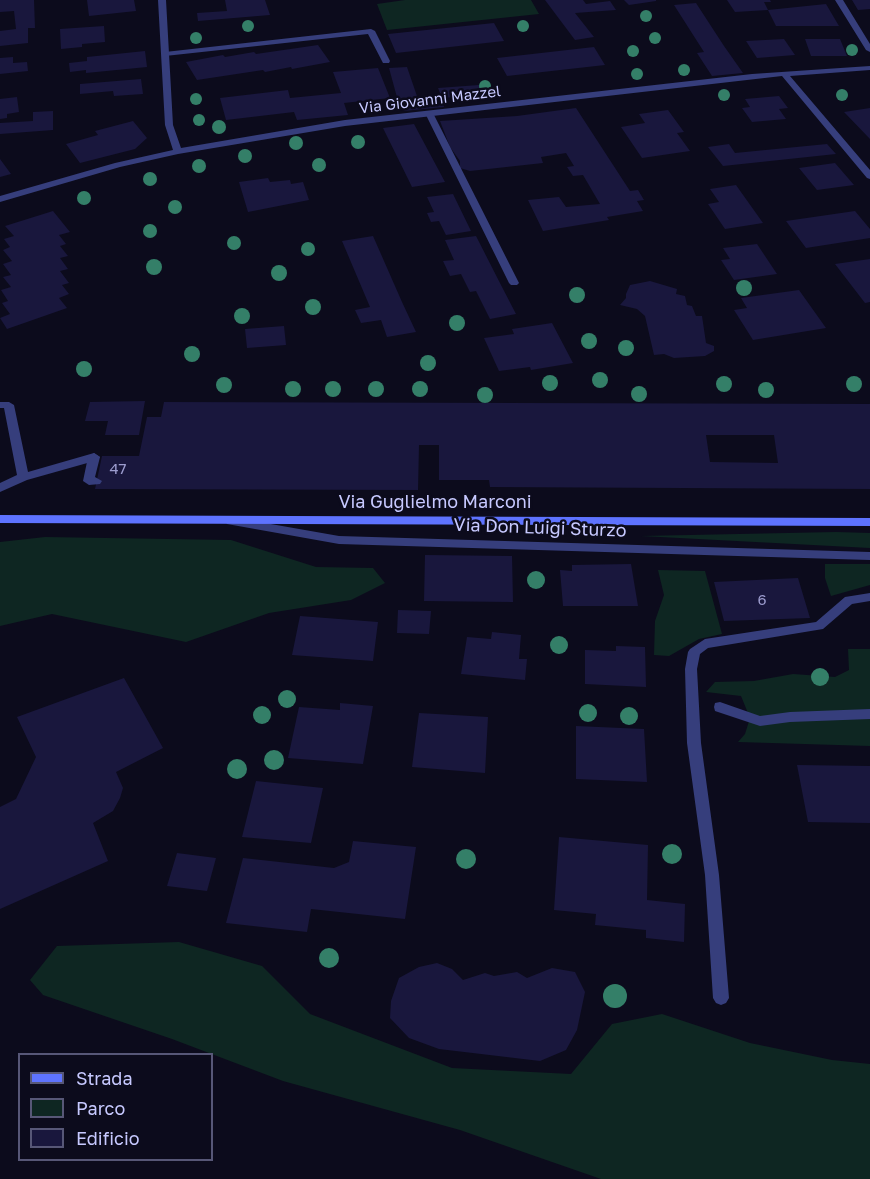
<!DOCTYPE html>
<html>
<head>
<meta charset="utf-8">
<style>
	body { margin:0 }
	#map { position:relative; width:870px; height:1179px; overflow:hidden; background:#0c0b1c; font-family:"Golos Text",sans-serif }
	canvas { display:block }
	.legend { position:absolute; left:18px; top:1053px; width:195px; height:108px; box-sizing:border-box; background:#0c0b1c; border:2px solid #575777; margin:0; padding:8px 10px; list-style:none; font-size:18px; color:#c7c9ff }
	.legend li { display:flex; align-items:center; gap:12px; height:30px }
	.legend b { width:30px; border:2px solid #575777 }
</style>
</head>
<body>
<div id="map">
<canvas width="870" height="1179"></canvas>
<ul class="legend">
<li><b style="height:8px;background:#5e73ff"></b>Strada</li>
<li><b style="height:16px;background:#0e2622"></b>Parco</li>
<li><b style="height:16px;background:#19173d"></b>Edificio</li>
</ul>
</div>
<script>
const ctx = document.querySelector('canvas').getContext('2d');
ctx.lineJoin = 'round';
function paint(path, color) {
  ctx.fillStyle = color;
  ctx.fill(path, 'evenodd');
}
function toPath(rows) {
  const path = new Path2D();
  for (const r of rows) {
    path.moveTo(r[0], r[1]);
    for (let i = 2; i < r.length; i += 2) path.lineTo(r[i], r[i + 1]);
  }
  return path;
}
function write(font, color, halo, rows, align = 'center') {
  ctx.font = font + ' "Golos Text",sans-serif';
  ctx.lineWidth = 5;
  ctx.setLineDash([]);
  ctx.textBaseline = 'middle';
  ctx.strokeStyle = halo;
  ctx.fillStyle = color;
  for (const [text, x, y, turn = 0] of rows) {
    ctx.save();
    ctx.translate(x, y);
    ctx.rotate((+turn || 0) * Math.PI / 180);
    ctx.textAlign = isNaN(turn) ? turn : align;
    if (halo) ctx.strokeText(text, 0, 0);
    ctx.fillText(text, 0, 0);
    ctx.restore();
  }
}
const green = toPath([
	[405,0,531,0,539,14,387,30,377,4],
	[836,532,870,533,870,548,641,536],
	[45,537,231,540,316,567,373,568,385,583,351,600,269,613,186,642,52,614,0,626,0,542],
	[825,564,870,564,870,585,831,596,825,578],
	[658,570,705,571,722,634,699,639,669,656,654,655,655,621,664,595],
	[848,649,870,649,870,746,738,742,745,734,750,718,741,696,706,692,715,682,754,681,793,674,835,677,849,670],
	[179,942,262,966,310,1014,452,1068,571,1074,612,1024,662,1014,750,1043,832,1060,870,1064,870,1179,601,1179,460,1130,283,1081,172,1039,43,995,30,980,57,946]
]);
const building = toPath([
	[0,0,34,0,35,28,28,28,28,43,0,46,0,31,16,29,14,11,0,12],
	[87,0,134,0,136,11,89,16],
	[225,0,265,0,270,15,198,21,197,13,227,11],
	[545,0,583,0,586,4,610,1,616,10,575,13,594,37,575,40],
	[624,0,656,0,656,1,629,5],
	[727,0,770,0,771,2,764,2,768,10,735,12],
	[852,0,870,0,870,9,858,10],
	[696,3,724,46,743,73,712,76,697,53,704,52,674,5],
	[826,4,839,26,776,26,768,10],
	[494,23,504,41,396,53,388,34],
	[104,26,105,42,82,44,82,47,61,49,60,29],
	[784,39,795,55,757,58,746,41],
	[805,39,840,39,847,56,811,56],
	[318,45,330,62,292,69,291,67,265,72,263,70,197,80,186,62,223,55,225,57,254,52,256,54],
	[594,47,605,65,507,76,497,58],
	[145,51,147,67,86,73,86,70,70,72,69,63,87,61,87,57],
	[13,57,13,63,27,62,28,71,0,74,0,58],
	[407,67,418,99,442,98,444,107,404,111,398,101,389,68],
	[378,68,390,98,344,103,348,115,297,120,294,112,226,120,220,98,288,90,290,98,341,93,333,72],
	[141,79,143,94,114,96,113,91,80,94,80,84],
	[479,85,483,95,442,98,438,88],
	[779,96,788,108,779,109,786,119,752,122,742,108,750,107,745,99],
	[17,97,19,112,7,114,7,118,0,119,0,99],
	[576,108,630,191,638,190,644,200,637,201,643,211,607,217,609,220,543,231,528,200,559,197,566,207,600,204,583,175,573,176,567,167,574,166,566,153,541,157,543,163,470,171,460,168,460,161,450,147,440,121,517,116],
	[870,108,870,139,844,112],
	[668,110,684,132,677,133,690,151,642,158,621,127,645,123,639,114],
	[53,111,53,130,0,134,0,123,33,121,33,112],
	[133,121,147,138,135,149,80,163,66,144,98,135,95,131],
	[414,124,445,182,412,187,383,128],
	[729,144,735,153,827,144,836,154,723,166,708,147],
	[0,159,11,174,0,177],
	[835,163,854,185,817,190,799,168],
	[268,178,270,182,290,180,291,184,303,182,309,200,248,212,239,182],
	[736,185,763,223,725,229,708,204,719,202,710,189],
	[453,194,471,231,446,235,439,221,431,222,427,213,434,212,427,197],
	[53,211,70,232,59,235,66,244,60,246,68,256,60,258,68,269,60,271,69,283,62,285,69,294,59,298,67,308,7,329,0,318,10,314,2,303,8,301,1,290,11,287,3,277,11,275,3,264,12,261,3,250,10,247,4,239,14,236,5,226],
	[855,211,870,229,870,238,806,248,786,221],
	[373,236,402,302,416,332,387,337,381,320,361,323,355,310,370,307,342,241],
	[476,236,502,287,516,314,490,319,476,291,470,292,461,274,450,276,443,261,454,260,445,240],
	[757,244,777,274,734,280,721,260,730,259,723,248],
	[870,259,870,302,865,303,835,264],
	[650,281,677,289,676,294,685,296,687,305,692,306,696,316,702,316,706,343,714,346,714,351,705,356,674,358,664,354,654,355,645,316,637,309,620,305,626,298,626,294,630,285],
	[799,290,826,328,753,340,734,310,747,308,741,298],
	[552,323,573,363,531,370,530,367,499,371,484,338,514,334,512,329],
	[284,326,286,345,247,348,245,329],
	[145,401,139,435,105,435,108,421,85,421,90,402],
	[164,402,870,404,870,489,490,487,489,480,439,480,439,445,419,445,418,490,95,489,102,456,139,456,147,417,161,417],
	[706,435,774,435,778,463,710,462],
	[425,555,512,556,513,602,424,601],
	[631,564,638,606,563,606,560,570,572,571,572,565],
	[798,578,810,618,724,621,714,582],
	[398,610,431,611,429,634,397,633],
	[300,616,378,622,373,661,292,655],
	[492,632,521,635,519,659,527,659,525,680,461,674,467,637,491,639],
	[616,646,645,647,646,687,585,684,585,650,616,651],
	[124,678,163,748,116,772,123,788,120,798,113,811,93,823,108,861,0,909,0,807,16,799,36,757,17,717],
	[340,703,373,706,363,764,288,758,299,707,340,710],
	[419,713,488,717,485,773,412,767],
	[576,726,644,729,647,782,576,779],
	[797,765,870,766,870,823,808,822],
	[256,781,323,788,311,843,242,837],
	[559,837,648,845,647,900,685,904,684,942,646,938,646,930,595,925,596,914,554,910],
	[353,841,416,847,405,919,311,909,307,932,226,923,243,858,334,868,349,862],
	[177,853,216,858,207,891,167,886],
	[437,963,452,969,463,980,485,973,494,976,517,972,527,978,552,968,575,972,585,992,577,1030,566,1050,540,1061,439,1049,409,1038,390,1018,391,1001,399,978,419,967]
]);
const lane = toPath([
	[371,29,375,31,390,61,389,63,383,63,368,34,165,56,161,54,165,52,371,29],
	[426,111,433,113,519,283,517,285,511,285,509,283,425,113,426,111],
	[0,402,9,402,14,405,28,472,94,453,100,457,98,460,27,480,0,492,0,483,17,475,4,408,0,408,0,402],
	[720,702,760,716,790,712,870,709,870,719,790,722,760,726,715,711,714,707,715,703,720,702]
]);
const street = toPath([
	[158,0,166,0,173,125,181,148,345,120,752,74,870,66,870,70,790,76,870,170,870,179,867,178,782,76,345,126,178,154,120,167,0,202,0,196,115,163,173,150,165,125,158,0],
	[835,0,843,0,870,44,870,52,866,50,835,0],
	[94,453,100,457,95,477,102,481,100,484,89,485,83,481,88,457,94,453],
	[231,517,339,536,870,552,870,560,339,544,227,524,225,521,231,517],
	[870,593,870,601,852,604,823,629,708,648,700,654,697,669,701,743,719,875,729,998,726,1003,721,1005,716,1003,713,998,705,875,687,743,685,669,688,652,690,649,705,639,816,622,845,597,870,593]
]);
const secondary = toPath([
	[0,515,870,518,870,526,0,523,0,515]
]);
const trees = [
	[646,16,6],
	[248,26,6],
	[523,26,6],
	[196,38,6],
	[655,38,6],
	[852,50,6],
	[633,51,6],
	[684,70,6],
	[637,74,6],
	[485,86,6],
	[724,95,6],
	[842,95,6],
	[196,99,6],
	[199,120,6],
	[219,127,7],
	[358,142,7],
	[296,143,7],
	[245,156,7],
	[319,165,7],
	[199,166,7],
	[150,179,7],
	[84,198,7],
	[175,207,7],
	[150,231,7],
	[234,243,7],
	[308,249,7],
	[154,267,8],
	[279,273,8],
	[744,288,8],
	[577,295,8],
	[313,307,8],
	[242,316,8],
	[457,323,8],
	[589,341,8],
	[626,348,8],
	[192,354,8],
	[428,363,8],
	[84,369,8],
	[600,380,8],
	[550,383,8],
	[724,384,8],
	[854,384,8],
	[224,385,8],
	[293,389,8],
	[333,389,8],
	[376,389,8],
	[420,389,8],
	[766,390,8],
	[639,394,8],
	[485,395,8],
	[536,580,9],
	[559,645,9],
	[820,677,9],
	[287,699,9],
	[588,713,9],
	[262,715,9],
	[629,716,9],
	[274,760,10],
	[237,769,10],
	[672,854,10],
	[466,859,10],
	[329,958,10],
	[615,996,12]
];
const farStreetnames = [
	["Via Giovanni Mazzel",430,100,-7]
];
const numberNames = [
	["47",118,469],
	["6",762,600]
];
const streetNames = [
	["Via Guglielmo Marconi",435,502],
	["Via Don Luigi Sturzo",540,528,2]
];
paint(green, '#0e2622');
paint(building, '#19173d');
paint(lane, '#363e7c');
paint(street, '#363e7c');
paint(secondary, '#5e73ff');
ctx.fillStyle = '#347f68';
for (const [x, y, r] of trees) {
  ctx.beginPath();
  ctx.arc(x, y, r, 0, 2 * Math.PI);
  ctx.fill();
}
write('15px', '#c7c9ff', '#0c0b1c', farStreetnames);
write('15px', '#9c9cce', null, numberNames);
write('18px', '#c7c9ff', '#0c0b1c', streetNames);
</script>
</body>
</html>
